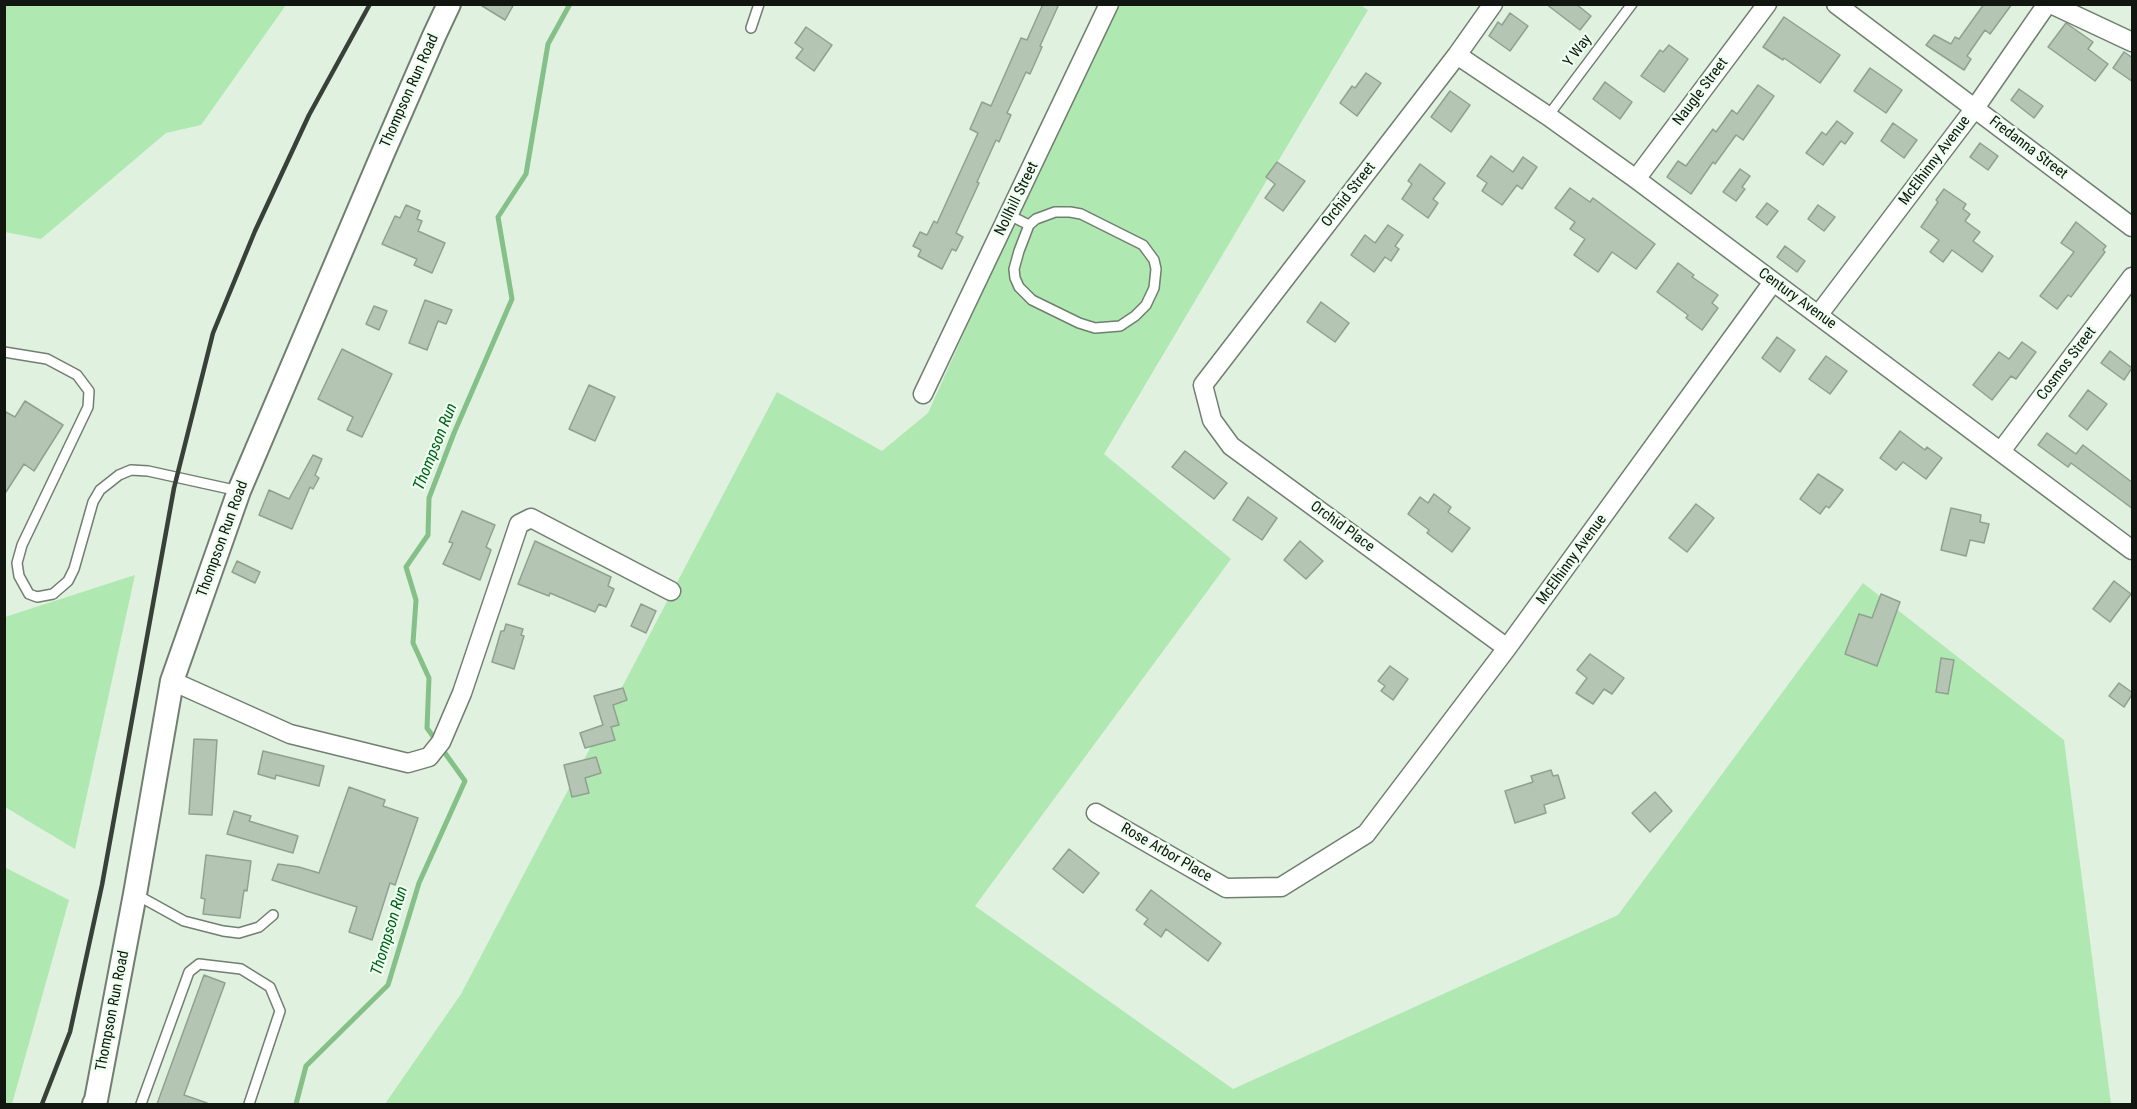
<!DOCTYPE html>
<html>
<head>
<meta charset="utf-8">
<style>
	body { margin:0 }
	#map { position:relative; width:2137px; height:1109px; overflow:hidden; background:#e0f1e0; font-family:"Roboto Condensed",sans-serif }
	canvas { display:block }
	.frame { position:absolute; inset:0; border:6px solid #111611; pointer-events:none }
</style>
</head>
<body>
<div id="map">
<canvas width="2137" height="1109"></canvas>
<div class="frame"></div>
</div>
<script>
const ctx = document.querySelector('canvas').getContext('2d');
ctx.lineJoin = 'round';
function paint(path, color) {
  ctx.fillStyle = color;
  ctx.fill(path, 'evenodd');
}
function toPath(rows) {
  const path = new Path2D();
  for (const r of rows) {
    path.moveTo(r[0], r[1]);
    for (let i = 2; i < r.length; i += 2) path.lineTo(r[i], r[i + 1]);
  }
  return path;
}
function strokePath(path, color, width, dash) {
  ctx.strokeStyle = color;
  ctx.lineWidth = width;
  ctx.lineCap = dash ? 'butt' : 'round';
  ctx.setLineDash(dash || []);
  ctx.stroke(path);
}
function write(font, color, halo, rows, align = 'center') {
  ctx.font = font + ' "Roboto Condensed",sans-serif';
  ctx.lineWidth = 4.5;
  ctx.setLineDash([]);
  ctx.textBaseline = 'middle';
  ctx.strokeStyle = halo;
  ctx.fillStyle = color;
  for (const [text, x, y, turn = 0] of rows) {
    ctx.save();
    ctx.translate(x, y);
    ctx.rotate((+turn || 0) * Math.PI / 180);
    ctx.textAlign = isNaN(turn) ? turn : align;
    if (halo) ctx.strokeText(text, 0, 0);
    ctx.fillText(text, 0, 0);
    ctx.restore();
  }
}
const green = toPath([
	[1112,4,1359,4,1368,10,1104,454,1231,559,975,906,1233,1089,1618,915,1863,583,2064,740,2111,1104,385,1104,461,994,777,392,882,451,928,413],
	[4,5,5,4,286,5,201,125,166,133,41,239,5,232],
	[135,575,75,849,5,807,5,617],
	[4,867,69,900,12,1104,4,1104]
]);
const stream = toPath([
	[296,1104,306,1066,388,985,419,883,465,781,427,728,429,678,413,643,416,600,406,567,428,535,429,498,454,433,512,299,498,217,526,174,548,44,570,4]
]);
const building = toPath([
	[479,4,514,4,505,20,479,4],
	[1043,4,1059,4,1040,46,1042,47,1030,74,1026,72,1007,113,1011,115,999,142,996,140,977,182,979,183,956,233,963,237,956,251,952,249,942,269,918,256,921,250,913,246,920,232,927,235,934,221,937,223,978,133,970,129,982,102,991,106,1021,38,1027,40,1043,4],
	[1546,4,1576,4,1591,16,1580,30,1546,4],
	[1984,4,2012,4,1990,34,1985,30,1967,56,1971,59,1964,70,1926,45,1934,35,1951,44,1955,37,1959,39,1984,4],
	[1510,13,1528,26,1510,51,1489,36,1498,22,1502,25,1510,13],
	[1784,17,1840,55,1820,83,1784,58,1783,60,1763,47,1784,17],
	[2066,23,2093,42,2088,49,2108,64,2095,81,2048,47,2066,23],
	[806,27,832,45,814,71,796,58,803,49,795,43,806,27],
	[1669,45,1688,59,1664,92,1641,76,1660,50,1663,52,1669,45],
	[2124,52,2133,58,2133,82,2113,68,2124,52],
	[1870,68,1902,90,1886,113,1854,91,1870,68],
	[1366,73,1381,83,1357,116,1340,103,1352,86,1355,88,1366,73],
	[1605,82,1632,102,1620,119,1593,99,1605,82],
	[1758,85,1774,96,1743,140,1736,135,1715,164,1713,162,1691,194,1667,177,1678,161,1686,166,1713,129,1716,132,1732,110,1737,114,1758,85],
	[2019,89,2043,106,2034,118,2011,100,2019,89],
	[1450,91,1470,105,1451,132,1431,117,1450,91],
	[1837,121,1853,133,1845,144,1841,141,1823,165,1806,153,1822,132,1826,135,1837,121],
	[1893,123,1917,140,1904,158,1881,141,1893,123],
	[1980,143,1998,156,1988,170,1970,157,1980,143],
	[1491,156,1513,172,1523,157,1537,167,1522,189,1517,185,1502,205,1482,191,1487,183,1477,176,1491,156],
	[1277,162,1305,181,1283,211,1265,198,1275,184,1266,177,1277,162],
	[1420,164,1445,183,1433,199,1438,203,1428,218,1402,199,1412,184,1408,181,1420,164],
	[1740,169,1750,176,1742,187,1745,189,1736,201,1723,192,1740,169],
	[1570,188,1590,202,1593,198,1655,244,1636,269,1612,252,1598,272,1574,255,1585,239,1570,229,1575,222,1555,208,1570,188],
	[1944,189,1966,204,1963,209,1970,214,1965,221,1980,232,1973,241,1993,256,1982,272,1952,250,1943,262,1930,252,1939,240,1921,227,1938,202,1936,200,1944,189],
	[1767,203,1778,211,1767,225,1756,217,1767,203],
	[406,205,420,211,417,219,422,221,418,231,445,243,432,273,414,265,417,259,382,244,395,216,400,218,406,205],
	[1818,205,1835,217,1824,231,1808,219,1818,205],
	[2076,222,2106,246,2103,250,2105,252,2071,297,2068,295,2057,309,2040,296,2074,252,2061,243,2076,222],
	[1388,225,1403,235,1395,246,1399,249,1391,261,1385,257,1374,272,1351,255,1365,235,1375,243,1388,225],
	[1785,246,1805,261,1797,272,1777,257,1785,246],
	[1678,263,1694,275,1692,277,1718,295,1712,303,1718,308,1702,330,1686,318,1688,315,1657,292,1678,263],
	[425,300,452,310,446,324,438,321,427,350,409,343,425,300],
	[1321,302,1349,323,1335,342,1307,322,1321,302],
	[374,306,387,311,379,330,366,324,374,306],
	[1777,337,1795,350,1780,372,1762,358,1777,337],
	[2022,342,2036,352,2016,379,2011,376,1992,400,1973,385,1999,352,2009,359,2022,342],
	[342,349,392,374,362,437,347,430,353,417,318,399,342,349],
	[2110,351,2132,368,2124,380,2101,363,2110,351],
	[1826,356,1847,371,1830,394,1809,379,1826,356],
	[589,385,615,397,595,441,569,429,589,385],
	[2088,390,2107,404,2087,430,2069,416,2088,390],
	[25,401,63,425,34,471,24,464,4,495,4,411,15,417,25,401],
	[1900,431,1925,450,1927,447,1942,458,1926,479,1903,462,1896,470,1880,458,1900,431],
	[2047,433,2076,454,2083,445,2133,483,2133,509,2071,463,2068,467,2038,445,2047,433],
	[1185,451,1227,483,1214,499,1172,467,1185,451],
	[313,455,322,459,315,475,319,478,313,489,310,487,292,529,259,515,269,490,289,499,313,455],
	[1818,474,1843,490,1829,508,1826,506,1820,514,1800,499,1818,474],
	[1434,494,1451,507,1448,512,1470,528,1452,552,1427,533,1429,530,1408,514,1420,497,1428,503,1434,494],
	[1248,497,1277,518,1262,540,1233,520,1248,497],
	[1696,504,1714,518,1687,552,1669,538,1696,504],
	[1951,508,1981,515,1980,522,1989,524,1984,543,1970,540,1966,556,1941,550,1951,508],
	[462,511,495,525,486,547,491,550,480,580,443,564,453,543,449,542,462,511],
	[535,541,611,577,608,586,614,589,606,607,599,604,595,612,550,593,549,596,518,584,535,541],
	[1300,541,1323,561,1306,579,1284,560,1300,541],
	[237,561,260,572,255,583,232,572,237,561],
	[2114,581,2131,594,2110,622,2093,609,2114,581],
	[1881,594,1900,602,1877,666,1845,654,1859,614,1872,618,1881,594],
	[641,604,656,611,646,633,631,626,641,604],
	[506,624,523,629,521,635,524,636,514,669,492,662,501,631,504,631,506,624],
	[1590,654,1624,678,1612,694,1604,689,1593,704,1576,693,1587,678,1577,670,1590,654],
	[1941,658,1954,660,1948,694,1936,692,1941,658],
	[1390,666,1408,679,1393,700,1381,691,1385,686,1378,681,1390,666],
	[2119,683,2133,693,2124,707,2109,696,2119,683],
	[623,688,627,700,613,705,619,725,611,727,615,740,585,748,580,733,603,725,594,696,623,688],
	[194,739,217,740,212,815,189,814,194,739],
	[263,751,324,766,319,786,276,775,275,779,258,774,263,751],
	[596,757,601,773,585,778,589,793,572,797,564,765,596,757],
	[1551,770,1553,776,1558,775,1565,798,1544,805,1546,813,1515,823,1505,791,1533,782,1531,776,1551,770],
	[349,787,385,800,383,806,418,818,395,885,390,883,372,940,349,932,357,907,272,880,278,864,299,867,319,873,349,787],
	[1655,792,1672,811,1650,832,1632,813,1655,792],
	[234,811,251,816,249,821,298,836,293,853,227,834,234,811],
	[1069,849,1099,873,1083,893,1053,869,1069,849],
	[206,855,251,861,247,891,244,890,240,918,203,914,205,899,201,898,206,855],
	[1151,890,1221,943,1208,961,1166,929,1161,937,1144,924,1148,919,1136,910,1151,890],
	[204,975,225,983,184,1095,207,1103,207,1104,157,1104,204,975]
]);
const service = toPath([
	[751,28,759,4],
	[1548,116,1632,4],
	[1009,215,1029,225,1036,219,1055,212,1070,212,1081,214,1143,245,1154,260,1156,269,1154,288,1146,305,1135,316,1120,326,1095,328,1079,323,1032,300,1019,287,1015,278,1014,269,1019,251,1029,225],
	[4,352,47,359,77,375,89,391,88,407,22,545,17,563,19,576,29,594,37,597,53,594,68,581,74,569,93,502,100,490,119,475,131,470,148,471,239,491],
	[137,895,184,921,223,931,239,933,259,927,273,915],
	[141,1104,189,972,199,964,241,969,270,987,280,1011,249,1104]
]);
const minor = toPath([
	[1493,4,1457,55,1203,385,1212,420,1231,446,1507,648],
	[1836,4,2132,227],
	[2051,4,2132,42],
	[1457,55,1548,116,1636,179,2132,550],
	[1636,179,1767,4],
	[1819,314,1975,108,2047,4],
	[923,394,1109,4],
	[2001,451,2132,277],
	[172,681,290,734,408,763,429,757,441,742,462,693,519,524,531,518,671,591],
	[1096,813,1226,888,1281,887,1366,834,1507,648,1773,282]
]);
const tertiary = toPath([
	[94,1104,96,1100,135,894,172,681,239,491,383,153,434,36,449,4]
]);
const rail = toPath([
	[42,1104,70,1032,102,885,174,488,213,333,255,231,309,115,370,4]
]);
const streetNames = [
	["Y Way",1578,51,-53],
	["Thompson Run Road",410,91,-66],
	["Naugle Street",1701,92,-53],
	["Fredanna Street",2028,148,37],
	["McElhinny Avenue",1935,161,-53],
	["Orchid Street",1349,195,-52],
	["Nollhill Street",1017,199,-64],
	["Century Avenue",1797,299,36],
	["Cosmos Street",2067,364,-53],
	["Orchid Place",1342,527,36],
	["Thompson Run Road",223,539,-70],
	["McElhinny Avenue",1572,560,-54],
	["Rose Arbor Place",1166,853,30],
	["Thompson Run Road",113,1011,-79]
];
const waterNames = [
	["Thompson Run",436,447,-68],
	["Thompson Run",390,931,-73]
];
paint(green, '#afe8b1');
strokePath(stream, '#85c088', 5);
paint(building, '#b4c5b4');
strokePath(building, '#91a191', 1.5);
strokePath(service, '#707f70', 12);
strokePath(minor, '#707f70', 21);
strokePath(tertiary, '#707f70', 26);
strokePath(service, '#fff', 9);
strokePath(minor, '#fff', 18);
strokePath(tertiary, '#fff', 22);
strokePath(rail, '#394039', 4.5);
write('15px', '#111611', '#edffee', streetNames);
write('italic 16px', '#005e18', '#edffee', waterNames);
</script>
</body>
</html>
